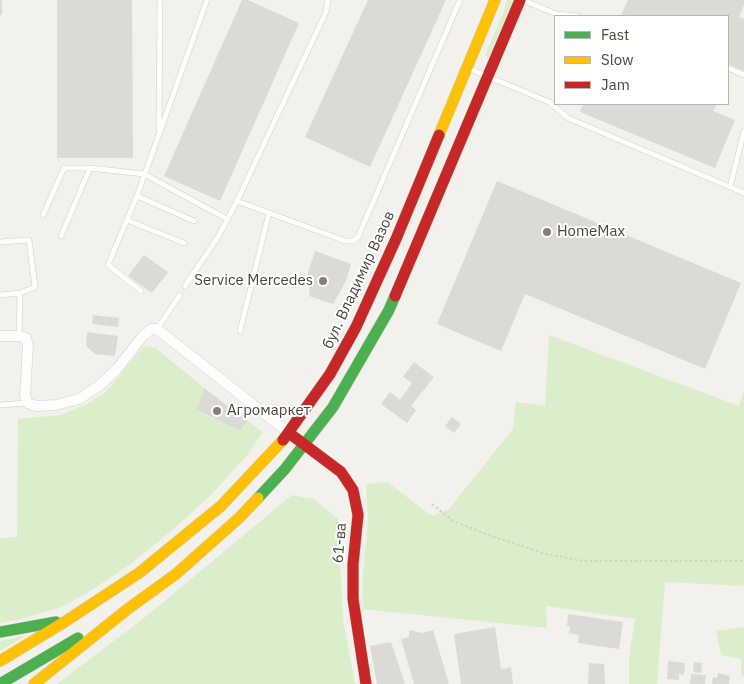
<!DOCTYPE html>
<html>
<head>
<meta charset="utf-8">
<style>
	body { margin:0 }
	#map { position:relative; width:744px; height:684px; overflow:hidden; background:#f2f1ec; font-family:"IBM Plex Sans",sans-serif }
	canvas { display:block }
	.legend { position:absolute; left:554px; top:15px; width:175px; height:90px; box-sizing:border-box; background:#fff; border:1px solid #b7b5af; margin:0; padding:6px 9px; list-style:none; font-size:15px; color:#4a4537 }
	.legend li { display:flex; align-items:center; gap:10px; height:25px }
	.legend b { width:25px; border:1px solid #b7b5af }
</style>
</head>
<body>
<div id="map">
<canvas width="744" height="684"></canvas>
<ul class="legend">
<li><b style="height:6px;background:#4caf50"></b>Fast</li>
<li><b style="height:6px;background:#ffc107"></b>Slow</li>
<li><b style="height:6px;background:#c62828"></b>Jam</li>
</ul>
</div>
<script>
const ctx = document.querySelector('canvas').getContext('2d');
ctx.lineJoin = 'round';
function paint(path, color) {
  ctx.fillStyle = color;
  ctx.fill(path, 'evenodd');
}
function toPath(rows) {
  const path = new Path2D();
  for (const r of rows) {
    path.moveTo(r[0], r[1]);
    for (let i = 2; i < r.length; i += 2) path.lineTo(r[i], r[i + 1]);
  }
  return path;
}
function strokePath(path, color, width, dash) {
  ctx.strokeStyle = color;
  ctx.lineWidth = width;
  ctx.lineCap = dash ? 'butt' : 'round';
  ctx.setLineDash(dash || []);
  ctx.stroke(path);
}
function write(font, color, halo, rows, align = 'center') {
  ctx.font = font + ' "IBM Plex Sans",sans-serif';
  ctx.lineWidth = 4;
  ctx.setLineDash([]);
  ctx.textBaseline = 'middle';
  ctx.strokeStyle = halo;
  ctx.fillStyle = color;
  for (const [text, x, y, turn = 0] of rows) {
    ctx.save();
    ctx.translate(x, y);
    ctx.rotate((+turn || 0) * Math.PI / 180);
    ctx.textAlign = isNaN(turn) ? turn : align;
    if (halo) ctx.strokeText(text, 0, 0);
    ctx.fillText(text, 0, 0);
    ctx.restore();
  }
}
const green = toPath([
	[507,0,513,0,488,59,485,55,503,14],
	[549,335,739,406,744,390,744,586,665,582,657,684,629,684,629,658,635,619,546,606,547,628,362,609,363,570,368,522,366,484,387,482,432,516,449,509,513,429,516,402,545,406],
	[144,346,156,348,204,388,198,411,240,431,248,421,263,432,248,454,211,495,170,532,132,563,95,588,62,607,21,619,0,623,0,538,17,537,18,419,60,415,87,404,106,392],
	[292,495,314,499,338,519,343,619,355,684,57,684,149,614],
	[744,627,744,676,741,675,741,659,721,655,716,631],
	[27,635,0,651,0,641]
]);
const building = toPath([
	[0,0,2,0,2,15,0,15],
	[57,0,132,0,133,158,57,158],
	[242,0,248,0,299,23,220,201,164,176],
	[368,0,446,0,370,167,305,137],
	[628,0,744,0,744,5,739,17,744,19,744,71,728,64,728,16,621,16],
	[583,104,717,104,713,111,735,120,715,168,580,112],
	[497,181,741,283,705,369,525,294,501,351,437,324],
	[315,251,351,264,346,281,333,304,309,296,310,287,304,285],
	[144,255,168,272,152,293,128,276],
	[93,315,119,318,118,327,92,324],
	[87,332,118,336,115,356,95,354,86,346],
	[414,362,434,377,411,406,416,410,407,423,381,404,390,392,400,400,412,383,403,377],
	[204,388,248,421,240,431,197,410],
	[452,417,461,424,454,433,445,426],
	[568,614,623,622,619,649,578,643,579,635,569,633,570,626,567,626],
	[495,627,501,669,511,667,513,684,461,684,454,634],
	[409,630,422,633,433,630,449,684,414,684,401,639,409,637],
	[391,642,405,684,377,684,370,646],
	[668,661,685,663,684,675,679,674,679,680,667,679],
	[694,662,702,663,701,673,693,672],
	[589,663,604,664,605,684,588,684],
	[718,673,730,676,729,684,712,684,713,677,717,678],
	[691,674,706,675,705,684,690,684]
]);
const path = toPath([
	[432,504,453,521,491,536,546,554,583,561,744,561]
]);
const lane = toPath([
	[523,0,556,14,578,16],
	[728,68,744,75],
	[470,69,549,102,568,118,744,193],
	[159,129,160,0],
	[730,187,744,131],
	[137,196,194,221],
	[237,201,345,241,353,241,358,237,460,0],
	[43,215,64,168,90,168,144,174,227,219],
	[127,220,184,243],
	[61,236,90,168],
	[0,242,29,240,35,287,20,293,19,336],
	[185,286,218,237,237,201,326,12,328,0],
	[141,291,108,265,137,196,207,0],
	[0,295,20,293],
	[157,329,180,295],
	[240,331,269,213],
	[0,405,28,403]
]);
const street = toPath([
	[0,336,19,336,26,338,28,345,25,396,28,403,36,406,56,405,79,399,100,385,117,369,142,337,151,329,157,329,289,433]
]);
const fast = toPath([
	[258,498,285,469,333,407,389,310,395,296],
	[0,632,56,622],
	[0,684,78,638]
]);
const slow = toPath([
	[439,135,495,0],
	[0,661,66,621,139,573,221,506,283,440],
	[34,684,129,608,176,574,239,518,258,498]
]);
const jam = toPath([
	[395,296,520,0],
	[289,433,341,472,353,490,358,515,353,564,353,599,366,684],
	[283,440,330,374,356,327,396,239,439,135]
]);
const markers = [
	[547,232,5,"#858176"],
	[323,281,5,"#858176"],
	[217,411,5,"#858176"]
];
const poiNames = [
	["HomeMax",557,232],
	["Service Mercedes",313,281,"right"],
	["Агромаркет",227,411]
];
const streetNames = [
	["бул. Владимир Вазов",359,280,-65],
	["61-ва",340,543,-85]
];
paint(green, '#dbeecc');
paint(building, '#dcdad4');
strokePath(lane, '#d0cfc9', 6);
strokePath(street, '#d0cfc9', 11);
strokePath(fast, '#d2d0c3', 12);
strokePath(slow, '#d2d0c3', 12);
strokePath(jam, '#d2d0c3', 12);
strokePath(path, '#d2d1ca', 2, [2.5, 2.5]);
strokePath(lane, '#fdfdfc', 5);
strokePath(street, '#fdfdfc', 10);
strokePath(fast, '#4caf50', 11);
strokePath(slow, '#ffc107', 11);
strokePath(jam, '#c62828', 11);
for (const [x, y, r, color] of markers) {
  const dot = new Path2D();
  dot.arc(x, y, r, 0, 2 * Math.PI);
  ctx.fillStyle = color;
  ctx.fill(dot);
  strokePath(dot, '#fff', 2);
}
write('15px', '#4a4537', '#fff', poiNames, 'left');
write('15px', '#4a4537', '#fff', streetNames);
</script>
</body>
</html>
